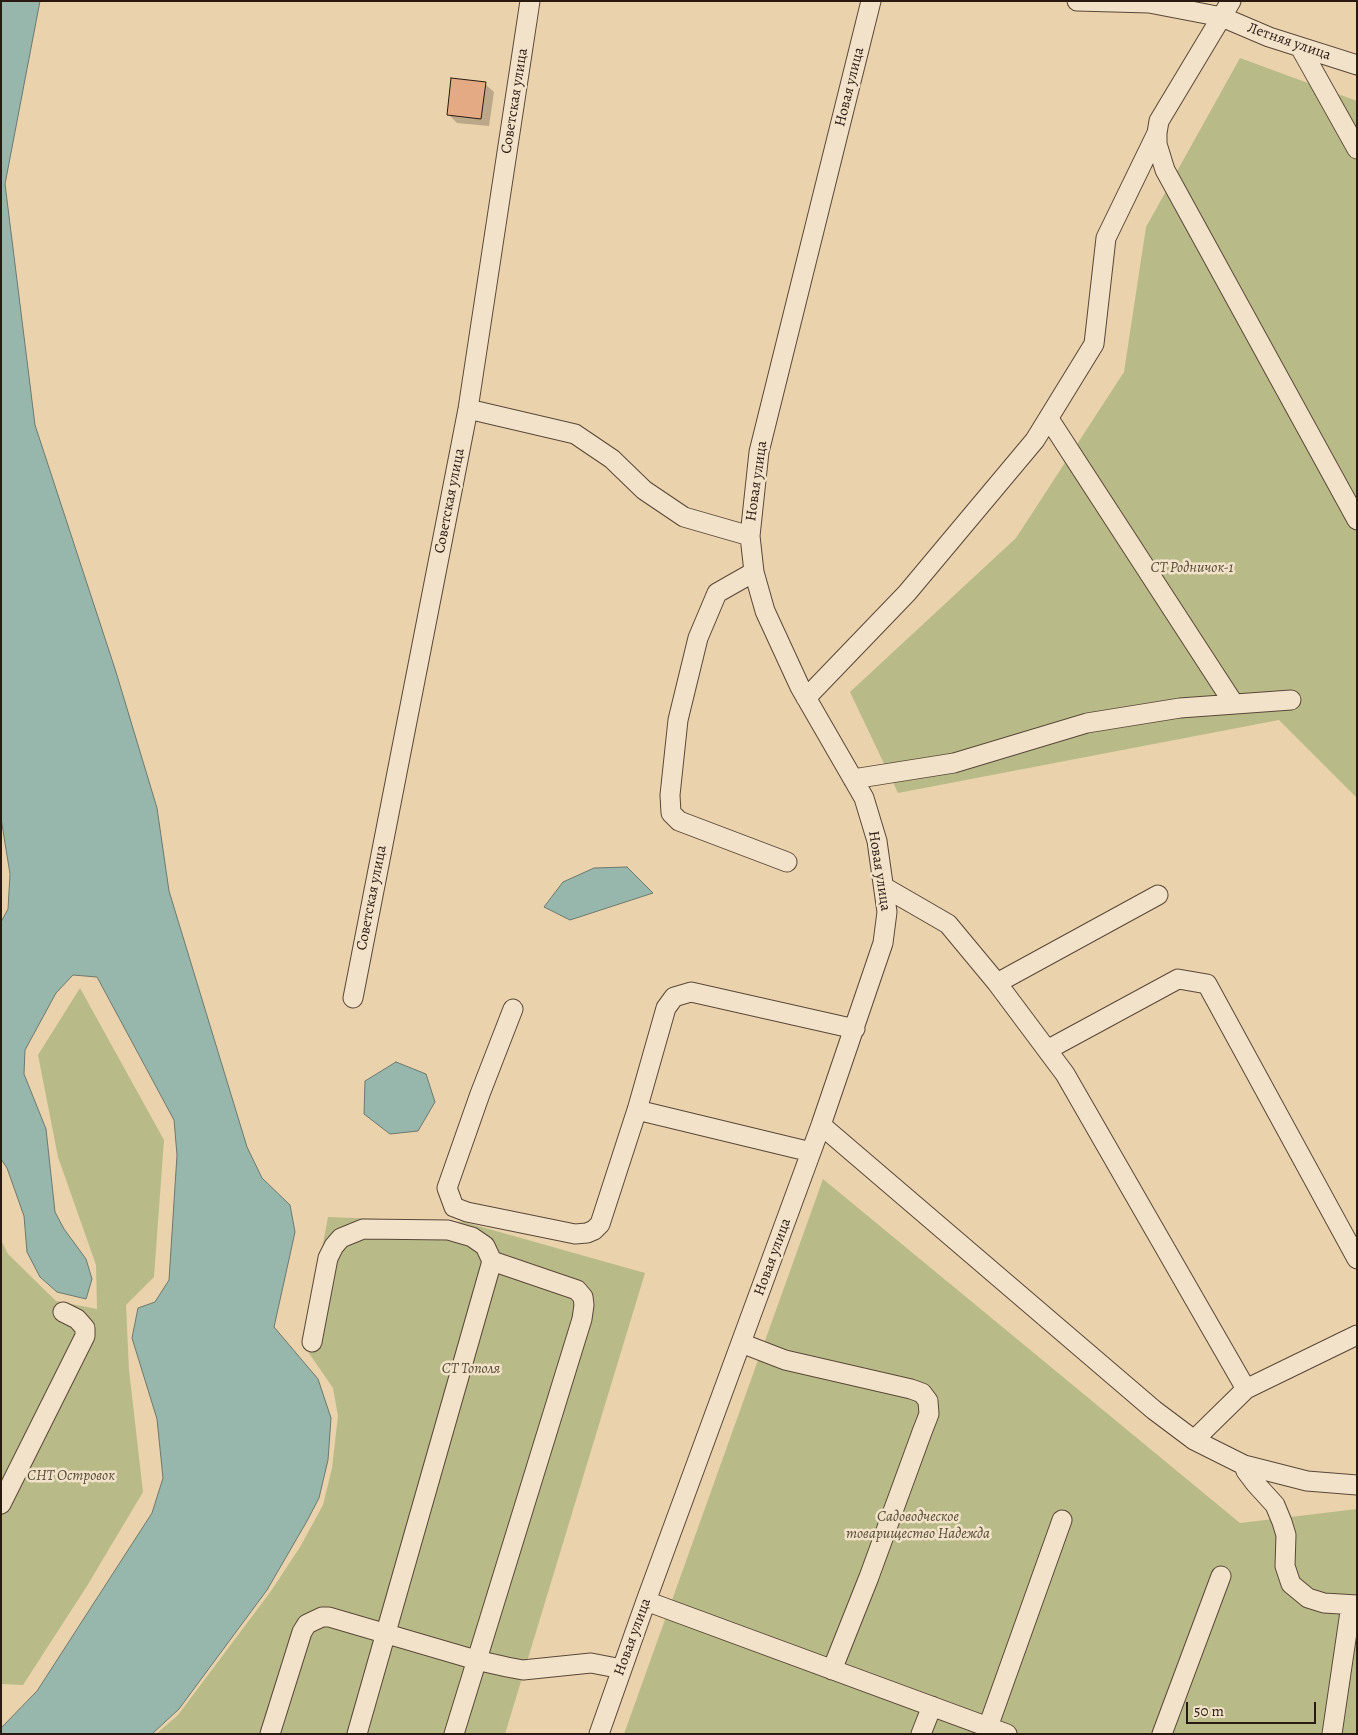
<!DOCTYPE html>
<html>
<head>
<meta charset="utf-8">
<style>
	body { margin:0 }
	#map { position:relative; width:1358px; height:1735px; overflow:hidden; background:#ead2ac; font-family:Alegreya,serif }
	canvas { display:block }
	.frame { position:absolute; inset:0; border:2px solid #2a1911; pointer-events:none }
	.scale { position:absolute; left:1186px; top:1702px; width:130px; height:22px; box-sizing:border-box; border:2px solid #2a1911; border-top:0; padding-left:6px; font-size:15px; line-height:18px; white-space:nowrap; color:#2a1911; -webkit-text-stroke:4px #f1e2c9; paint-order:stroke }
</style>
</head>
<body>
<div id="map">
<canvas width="1358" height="1735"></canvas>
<div class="frame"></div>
<div class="scale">50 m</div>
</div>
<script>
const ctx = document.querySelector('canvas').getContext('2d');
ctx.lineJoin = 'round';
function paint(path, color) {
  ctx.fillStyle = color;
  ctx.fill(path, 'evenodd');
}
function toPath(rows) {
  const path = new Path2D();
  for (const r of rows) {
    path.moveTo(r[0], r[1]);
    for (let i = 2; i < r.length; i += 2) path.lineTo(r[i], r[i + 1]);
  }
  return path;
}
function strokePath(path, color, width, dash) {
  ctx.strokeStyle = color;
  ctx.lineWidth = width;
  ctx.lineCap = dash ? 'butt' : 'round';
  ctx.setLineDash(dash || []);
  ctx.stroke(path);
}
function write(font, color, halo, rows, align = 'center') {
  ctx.font = font + ' Alegreya,serif';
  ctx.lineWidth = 5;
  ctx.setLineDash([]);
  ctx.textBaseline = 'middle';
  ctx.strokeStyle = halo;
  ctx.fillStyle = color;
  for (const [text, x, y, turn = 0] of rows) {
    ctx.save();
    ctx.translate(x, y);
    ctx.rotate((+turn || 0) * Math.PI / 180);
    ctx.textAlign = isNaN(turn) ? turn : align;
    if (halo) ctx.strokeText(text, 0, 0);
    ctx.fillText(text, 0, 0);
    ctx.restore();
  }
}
const green = toPath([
	[1240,58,1357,101,1357,798,1279,720,898,793,850,692,1016,538,1124,372,1146,227],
	[80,988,164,1140,154,1277,126,1305,129,1370,143,1492,87,1586,23,1685,1,1684,1,1240,8,1254,56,1301,97,1309,96,1265,58,1157,38,1055],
	[823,1179,1240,1523,1357,1509,1357,1734,624,1734],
	[328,1217,464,1222,645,1273,505,1734,156,1734,178,1715,271,1591,300,1547,323,1505,332,1468,338,1416,333,1388,304,1346]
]);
const water = toPath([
	[1,1,40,1,5,184,35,425,116,672,157,808,169,891,247,1147,262,1178,290,1205,295,1232,274,1327,318,1379,331,1418,328,1460,319,1498,307,1521,267,1590,179,1709,152,1734,1,1734,1,1728,37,1691,152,1513,163,1478,157,1419,132,1338,138,1308,155,1302,169,1280,177,1155,174,1120,97,977,73,975,56,993,25,1050,24,1074,46,1129,55,1212,64,1229,86,1259,92,1279,86,1299,57,1292,40,1277,27,1252,24,1216,7,1168,1,1159,1,922,8,909,10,874,1,818,1,1],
	[627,867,653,893,570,920,544,907,563,882,594,868,627,867],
	[396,1062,426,1074,435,1102,418,1131,390,1134,364,1114,365,1081,396,1062]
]);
const shadow = toPath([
	[485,84,494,92,489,126,457,123,448,114]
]);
const building = toPath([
	[451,78,486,82,481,119,447,115,451,78]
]);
const minor = toPath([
	[1077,1,1149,3,1222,17,1269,37,1357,65],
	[1231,1,1159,121,1157,133,1157,144,1165,170,1357,520],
	[1300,47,1357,149],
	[468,409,575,434,612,459,644,490,684,517,750,536],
	[1049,419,1234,704],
	[754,572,717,593,698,638,678,720,670,795,671,813,679,821,787,862],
	[806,698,907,593,1035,440,1094,344,1106,238,1157,133],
	[853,779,954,763,1087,723,1180,708,1291,700],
	[884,887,948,924,997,983,1065,1074,1246,1389],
	[997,983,1158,895],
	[353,998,468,409,530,1],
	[513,1009,480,1094,447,1188,454,1207,467,1212,575,1234,587,1233,594,1230,600,1224,637,1110,666,1008,674,997,691,992,855,1029],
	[1047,1050,1178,979,1207,984,1357,1259],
	[637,1110,811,1152],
	[821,1125,1154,1410,1194,1440,1244,1465,1256,1468,1307,1481,1357,1485],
	[312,1342,328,1258,334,1246,341,1238,363,1229,448,1230,472,1237,485,1246,492,1261,357,1734],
	[741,1343,785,1360,911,1389,922,1393,928,1401,929,1414,922,1432,869,1577,832,1670],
	[1194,1440,1246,1389,1357,1335],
	[1244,1465,1246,1471,1255,1483,1275,1505,1282,1522,1286,1535,1285,1566,1291,1584,1308,1598,1324,1603,1357,1605],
	[1,1504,85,1336,85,1328,77,1319,63,1312],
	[646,1601,1007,1734],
	[988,1727,1062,1520],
	[270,1734,302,1632,307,1624,322,1617,329,1617,476,1660,507,1667,523,1670,591,1663,622,1669],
	[454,1734,582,1319,584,1305,583,1297,577,1290,492,1261],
	[599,1734,646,1601,821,1125,883,943,887,912,877,841,864,798,800,687,765,611,754,572,750,536,759,452,871,1],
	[921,1734,932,1706],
	[1162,1734,1221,1576],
	[1332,1734,1351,1605]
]);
const streetNames = [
	["Летняя улица",1289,42,19],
	["Новая улица",850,87,-76],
	["Советская улица",515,101,-81],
	["Новая улица",757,481,-82],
	["Советская улица",450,501,-79],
	["Новая улица",879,871,81],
	["Советская улица",372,898,-79],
	["Новая улица",773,1257,-70],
	["Новая улица",633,1637,-70]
];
const parkNames = [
	["СТ Родничок-1",1192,568],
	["СТ Тополя",471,1369],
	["СНТ Островок",71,1476],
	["Садоводческое",918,1517],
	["товарищество Надежда",918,1534]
];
paint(green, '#b8bb88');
paint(water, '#98b7ac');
strokePath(water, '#6c786e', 1);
paint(shadow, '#0003');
paint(building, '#e4aa84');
strokePath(building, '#2a1911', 1);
strokePath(minor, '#5a4738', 21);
strokePath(minor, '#f1e2c9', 19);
write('15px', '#2a1911', '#f1e2c9', streetNames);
write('italic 15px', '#554a35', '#f1e2c9', parkNames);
</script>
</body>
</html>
